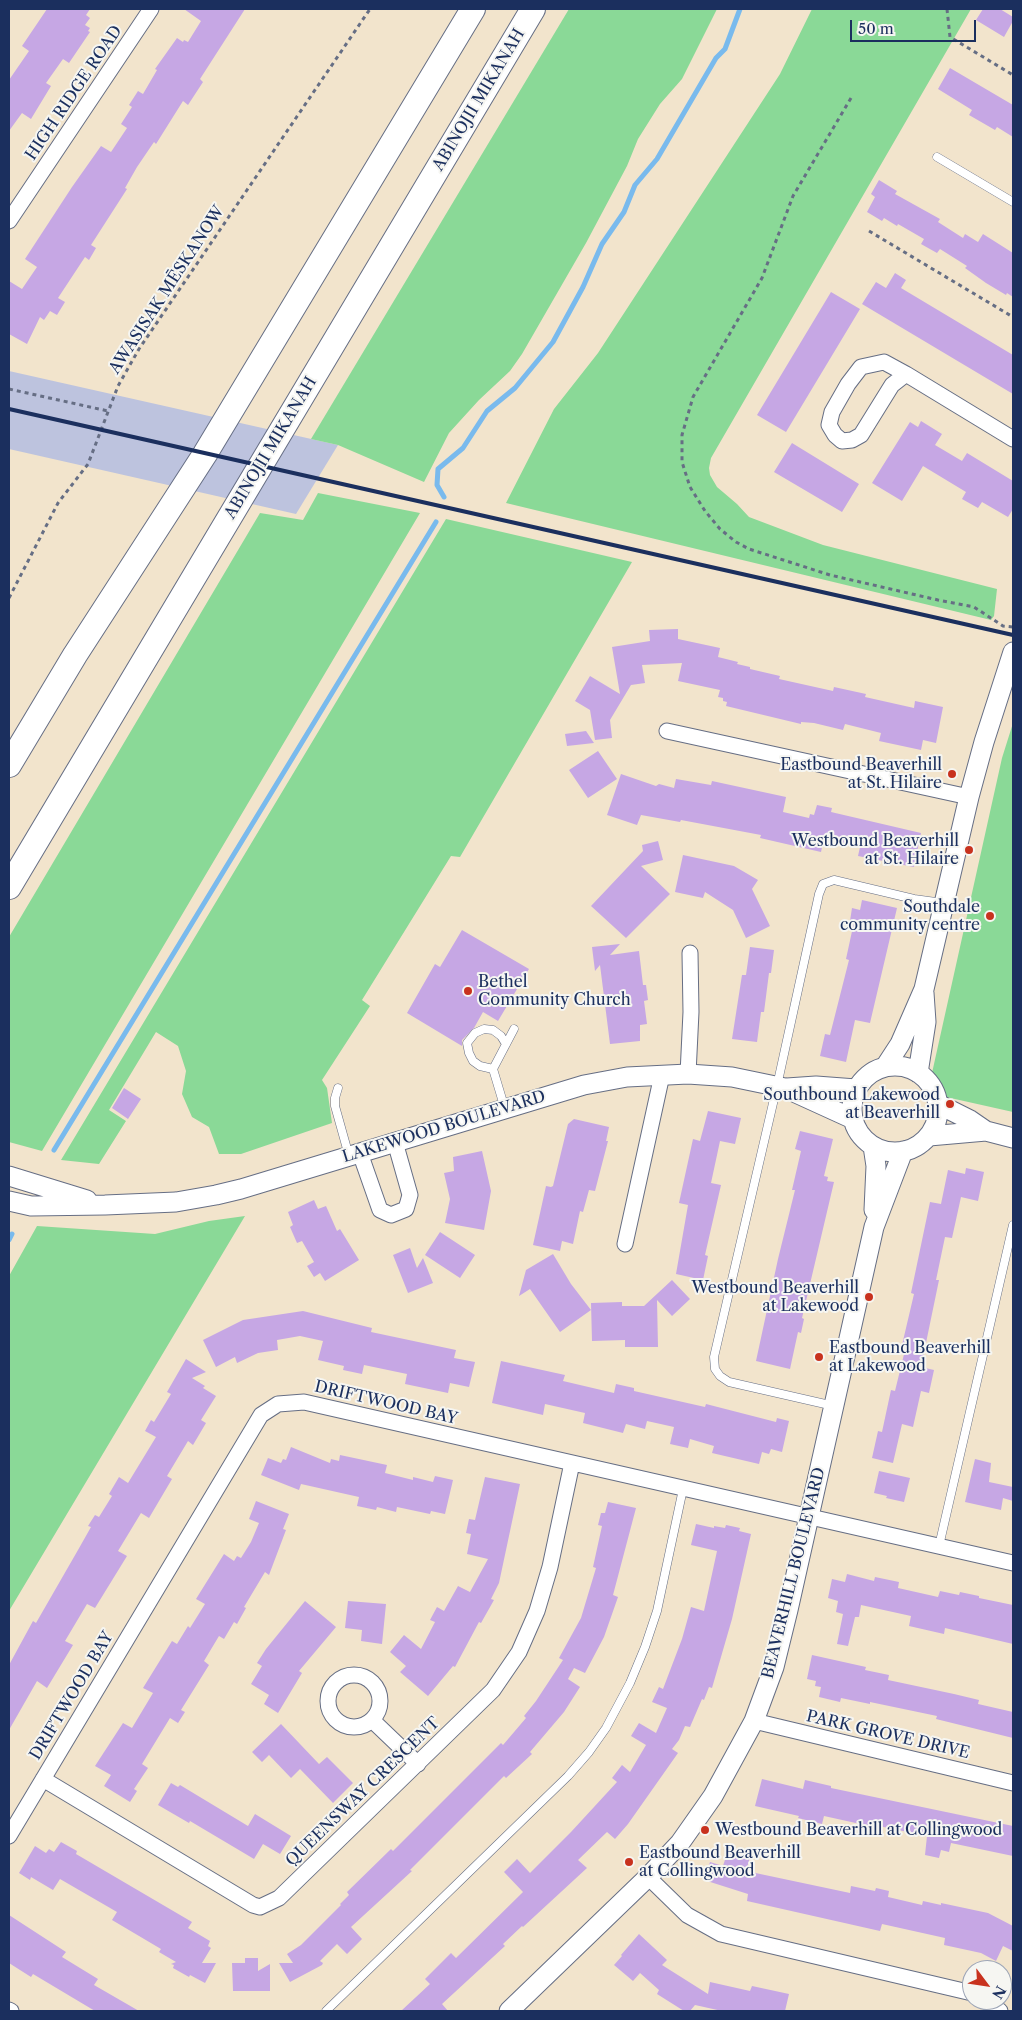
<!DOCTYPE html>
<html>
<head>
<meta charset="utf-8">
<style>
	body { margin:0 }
	#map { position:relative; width:1022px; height:2020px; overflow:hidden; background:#f2e4cc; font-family:"Libre Caslon Text",serif }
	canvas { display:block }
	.frame { position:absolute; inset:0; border:10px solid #1b2f5e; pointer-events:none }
	.north { position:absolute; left:962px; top:1960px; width:50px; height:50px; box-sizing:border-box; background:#f6f6f2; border:1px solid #9ea6b7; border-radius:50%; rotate:121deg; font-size:14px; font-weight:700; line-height:20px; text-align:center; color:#1b2f5e }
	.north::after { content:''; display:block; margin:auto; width:18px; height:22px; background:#c8321e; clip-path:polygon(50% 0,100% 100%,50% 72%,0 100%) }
	.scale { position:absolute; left:850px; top:20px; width:126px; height:22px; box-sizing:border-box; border:2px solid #1b2f5e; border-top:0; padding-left:6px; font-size:15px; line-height:18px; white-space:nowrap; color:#1b2f5e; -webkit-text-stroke:4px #f6f6f2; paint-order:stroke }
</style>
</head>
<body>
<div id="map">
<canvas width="1022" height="2020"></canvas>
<div class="frame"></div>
<div class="north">N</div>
<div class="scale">50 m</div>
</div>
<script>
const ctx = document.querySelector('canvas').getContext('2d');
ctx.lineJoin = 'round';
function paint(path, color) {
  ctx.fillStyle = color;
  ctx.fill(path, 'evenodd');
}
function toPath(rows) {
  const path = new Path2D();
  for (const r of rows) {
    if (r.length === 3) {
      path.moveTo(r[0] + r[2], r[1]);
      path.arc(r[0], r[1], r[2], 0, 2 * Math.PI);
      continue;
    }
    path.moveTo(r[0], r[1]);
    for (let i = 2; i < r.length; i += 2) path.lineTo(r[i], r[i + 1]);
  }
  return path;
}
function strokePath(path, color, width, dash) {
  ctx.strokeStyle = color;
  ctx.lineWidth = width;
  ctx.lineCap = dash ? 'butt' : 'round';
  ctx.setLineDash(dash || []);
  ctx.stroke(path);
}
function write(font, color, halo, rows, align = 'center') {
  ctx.font = font + ' "Libre Caslon Text",serif';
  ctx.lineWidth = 4;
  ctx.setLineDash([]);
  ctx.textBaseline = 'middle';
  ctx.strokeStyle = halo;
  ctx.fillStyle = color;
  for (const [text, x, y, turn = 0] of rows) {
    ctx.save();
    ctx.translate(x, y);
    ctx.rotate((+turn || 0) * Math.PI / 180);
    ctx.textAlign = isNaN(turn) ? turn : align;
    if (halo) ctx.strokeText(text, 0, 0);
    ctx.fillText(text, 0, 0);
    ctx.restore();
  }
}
const industrial = toPath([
	[9,371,338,445,296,514,9,449]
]);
const green = toPath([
	[569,9,717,9,682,79,660,104,638,139,627,166,586,243,522,354,510,371,479,400,449,433,424,482,338,445,311,439],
	[812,9,971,9,711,458,709,468,710,475,717,487,737,504,749,517,823,545,997,589,994,616,991,620,506,503,554,409,598,353,780,74],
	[318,493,420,513,42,1151,9,1142,9,937,260,513,303,520],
	[446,519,632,562,460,857,451,856,362,1000,370,1006,322,1080,327,1088,332,1123,241,1154,219,1154,209,1127,192,1117,182,1094,186,1071,178,1046,156,1032,109,1110,126,1121,99,1164,61,1160],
	[1013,723,1013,1112,946,1097,932,1073,1002,758],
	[245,1216,9,1611,9,1276,37,1226,155,1234,209,1221]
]);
const stream = toPath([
	[444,497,437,485,438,469,463,448,487,411,515,388,553,342,583,287,602,244,624,212,635,185,657,159,716,58,725,49,740,9],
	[54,1150,436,522],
	[9,1240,12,1234]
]);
const building = toPath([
	[47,9,90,9,86,15,90,18,85,25,90,28,88,31,90,32,69,63,63,59,46,83,51,86,31,119,22,113,9,131,9,80,29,51,22,46],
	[184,9,245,9,200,79,203,82,188,105,183,101,156,144,154,142,137,167,125,188,127,189,91,245,96,248,89,260,85,257,58,298,65,302,57,315,50,311,44,320,40,317,27,344,9,334,9,281,22,289,37,267,25,259,72,187,101,146,111,152,127,128,121,124,132,107,129,105,138,91,143,94,157,70,155,69,177,38,183,42,184,40,188,42,201,21],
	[983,9,1000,9,1013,17,1013,21,1004,37,976,20],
	[950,68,1013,105,1013,137,997,127,995,130,969,115,972,110,938,89],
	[879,180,897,191,895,194,940,219,938,222,963,238,965,234,978,242,983,234,1013,253,1013,297,1007,293,1006,295,986,283,965,268,967,266,940,249,937,253,921,244,924,239,898,224,897,226,884,218,882,221,867,212,875,197,871,194],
	[895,273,906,280,901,288,1013,355,1013,394,862,304,876,282,886,288],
	[831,292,860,309,786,432,757,415],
	[921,421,942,434,935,445,962,461,967,453,1013,481,1013,509,1008,517,982,502,978,508,962,499,966,492,923,466,902,501,872,483,910,422,918,427],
	[792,443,859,484,842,512,774,472],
	[678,629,678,639,720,648,718,657,738,662,737,664,750,667,750,669,780,676,779,679,833,691,834,687,866,694,865,697,914,708,915,701,943,707,936,743,923,740,921,750,879,741,881,733,845,724,843,730,814,723,801,722,801,724,726,706,727,702,723,701,723,698,718,697,720,690,678,681,682,663,642,665,645,683,631,685,610,720,612,738,595,740,590,710,575,701,590,676,620,694,612,647,650,641,649,630],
	[586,731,594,743,567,746,565,734],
	[598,751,617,779,588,798,569,770],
	[621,774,656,786,659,784,674,788,676,779,711,785,712,781,786,797,783,812,809,818,810,814,814,815,817,805,832,808,831,812,921,833,914,867,858,856,860,847,824,838,821,852,760,838,761,835,681,820,680,822,641,815,637,825,607,815],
	[658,841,663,860,641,866,670,894,626,938,591,906,643,851,642,845],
	[683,855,734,866,758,880,752,889,770,926,746,938,733,910,705,892,703,898,675,892],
	[862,900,897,908,870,1023,855,1020,846,1062,820,1056,825,1034,830,1035,849,960,846,959,854,922,850,921,852,908,860,910],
	[462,930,529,969,498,1021,483,1012,474,1028,462,1040,462,1046,407,1013,435,964,440,967],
	[620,944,610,955,639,951,643,985,646,985,648,1000,644,1001,647,1024,640,1025,640,1041,610,1044,600,965,595,971,592,947],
	[750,947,774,950,771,973,769,973,764,1012,761,1012,757,1042,732,1039,742,975,746,975],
	[124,1088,141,1099,128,1119,112,1108],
	[708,1111,741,1118,735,1144,720,1141,711,1183,721,1185,705,1255,708,1256,703,1280,676,1274,688,1205,679,1203,693,1139,700,1141],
	[574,1119,609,1127,606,1141,608,1141,595,1191,589,1190,583,1212,580,1211,573,1244,562,1241,560,1251,533,1245,546,1186,551,1187,553,1186,568,1124],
	[800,1131,833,1139,824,1176,828,1177,827,1181,834,1182,802,1318,804,1319,801,1333,798,1332,790,1369,756,1361,778,1259,795,1190,792,1190,801,1151,795,1149],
	[482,1151,491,1191,484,1230,445,1223,450,1199,444,1173,454,1171,453,1157],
	[966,1168,984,1172,978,1201,961,1197,952,1238,945,1237,936,1280,939,1280,921,1367,934,1370,929,1393,921,1391,913,1427,902,1424,893,1463,872,1458,878,1431,882,1432,891,1390,895,1391,906,1346,902,1345,914,1294,911,1293,930,1202,941,1204,948,1170,965,1174],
	[314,1200,318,1209,326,1206,337,1231,340,1229,359,1260,325,1281,320,1273,314,1277,307,1266,314,1262,302,1241,297,1243,290,1227,293,1225,288,1212],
	[440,1232,475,1255,460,1278,425,1255],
	[410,1248,417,1268,423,1258,433,1283,408,1293,393,1255],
	[553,1254,571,1284,591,1310,560,1332,530,1289,519,1296,526,1270],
	[672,1280,690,1299,672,1316,657,1300,658,1347,625,1347,625,1340,592,1341,591,1303,622,1302,622,1306,644,1306],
	[303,1311,372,1328,371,1332,456,1350,454,1358,475,1362,469,1387,450,1383,448,1393,405,1384,407,1374,364,1365,362,1374,343,1370,344,1366,318,1360,323,1341,300,1336,277,1340,278,1350,258,1353,237,1363,235,1357,216,1367,203,1340,243,1320],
	[186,1359,206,1372,192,1378,205,1386,203,1388,216,1396,201,1420,206,1423,193,1445,188,1441,167,1476,172,1479,149,1518,141,1513,118,1551,127,1556,95,1608,87,1604,65,1641,73,1645,47,1688,37,1681,9,1730,9,1665,33,1621,36,1623,78,1550,91,1527,88,1526,95,1515,99,1517,112,1496,109,1494,119,1477,128,1483,156,1437,145,1431,151,1420,154,1422,171,1394,167,1392],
	[501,1361,565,1375,563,1381,614,1393,616,1384,634,1388,634,1391,705,1407,706,1404,776,1422,777,1418,789,1421,782,1452,771,1449,769,1454,762,1452,759,1464,712,1453,714,1446,690,1439,688,1448,670,1444,674,1427,647,1421,645,1429,626,1424,623,1433,583,1423,585,1413,545,1404,543,1415,492,1403],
	[291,1447,330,1463,331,1459,339,1461,340,1455,387,1465,385,1473,413,1480,413,1477,433,1482,435,1476,453,1480,445,1514,431,1511,430,1514,397,1507,396,1512,377,1507,376,1510,357,1506,359,1497,301,1484,299,1490,261,1475,268,1458,281,1463,283,1459,286,1460],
	[975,1459,991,1463,989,1482,1013,1487,1013,1501,1003,1498,1001,1510,965,1502],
	[879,1471,910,1478,904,1502,886,1498,887,1496,874,1493],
	[485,1477,520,1484,499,1583,491,1599,494,1600,481,1623,479,1622,455,1667,453,1666,428,1696,400,1672,406,1666,390,1652,404,1635,421,1649,435,1622,430,1620,437,1607,444,1611,458,1586,470,1592,488,1559,467,1554,471,1534,466,1533,469,1519,475,1520],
	[256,1501,289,1514,283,1529,286,1530,269,1575,265,1572,244,1607,246,1608,237,1624,234,1622,224,1639,219,1636,204,1661,209,1665,181,1710,185,1712,178,1723,170,1718,142,1764,148,1768,134,1789,137,1791,130,1802,104,1786,111,1775,95,1766,123,1723,132,1728,153,1693,143,1688,172,1641,177,1644,188,1626,190,1628,205,1604,196,1599,224,1554,234,1561,237,1556,241,1558,251,1542,259,1523,249,1519],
	[608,1502,636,1508,613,1595,618,1597,604,1637,585,1673,574,1668,568,1679,580,1687,564,1712,530,1752,532,1754,506,1778,504,1776,410,1870,412,1871,351,1927,362,1939,347,1954,337,1944,320,1961,323,1963,322,1965,290,1982,279,1963,293,1963,287,1954,301,1945,341,1905,340,1904,349,1895,347,1892,391,1849,393,1851,501,1743,503,1745,526,1718,524,1716,536,1701,563,1660,559,1658,581,1618,596,1568,593,1567,602,1526,598,1525,601,1513,605,1513],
	[696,1524,714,1528,714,1526,725,1528,726,1525,740,1528,739,1531,751,1534,732,1619,712,1688,709,1687,704,1700,702,1699,690,1727,685,1726,679,1740,672,1749,678,1753,628,1824,615,1839,607,1832,578,1860,587,1868,523,1927,522,1926,503,1944,505,1946,442,2004,448,2011,401,2011,430,1984,425,1979,451,1953,456,1958,522,1893,523,1892,504,1872,517,1859,530,1873,571,1832,617,1782,612,1778,622,1765,630,1772,646,1745,631,1736,639,1723,656,1733,667,1708,652,1702,659,1687,663,1689,682,1639,691,1607,704,1611,717,1551,691,1545],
	[847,1574,874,1581,875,1577,899,1582,898,1588,938,1597,940,1591,959,1595,960,1592,979,1596,979,1598,1013,1605,1013,1644,945,1628,944,1634,909,1626,911,1616,861,1605,859,1617,855,1617,848,1646,837,1644,843,1614,836,1612,838,1601,828,1598,832,1579,845,1582],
	[305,1601,336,1627,299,1671,302,1673,278,1713,264,1704,269,1695,251,1684,262,1666,257,1663,266,1649],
	[348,1601,386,1604,382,1644,361,1641,362,1630,345,1628],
	[812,1655,866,1667,865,1670,889,1675,888,1680,954,1694,979,1700,978,1704,1013,1712,1013,1738,936,1719,937,1716,870,1702,870,1704,841,1698,840,1702,819,1697,821,1687,815,1686,816,1681,807,1679],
	[281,1724,319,1764,327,1757,353,1783,333,1803,300,1769,291,1778,269,1755,262,1762,252,1752],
	[762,1779,803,1789,805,1780,831,1786,831,1788,1013,1826,1013,1856,951,1843,949,1852,941,1850,939,1858,925,1855,927,1836,874,1825,874,1827,824,1816,822,1824,798,1818,799,1816,755,1806],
	[171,1783,178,1787,180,1785,248,1826,255,1814,291,1836,280,1854,263,1844,254,1859,190,1821,189,1823,158,1805],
	[61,1842,77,1851,76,1854,192,1922,188,1928,210,1941,208,1946,211,1948,202,1963,216,1963,205,1983,190,1975,189,1977,173,1968,174,1965,171,1964,176,1962,159,1952,161,1949,112,1920,117,1912,60,1879,53,1890,31,1877,30,1880,19,1873,35,1846,46,1853,49,1849,54,1852],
	[729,1847,751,1854,746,1871,850,1893,851,1886,875,1891,876,1888,889,1891,888,1897,922,1905,923,1901,941,1905,941,1903,988,1913,1013,1926,1013,1951,1003,1946,996,1961,981,1953,944,1945,945,1938,882,1924,880,1931,747,1901,748,1894,704,1880,710,1862,723,1866],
	[9,1915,66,1952,62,1957,98,1979,94,1985,139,2011,95,2011,33,1974,31,1977,9,1963],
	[639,1934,667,1960,662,1965,708,1994,710,1982,750,1991,752,1986,789,1994,785,2011,722,2011,695,2005,690,2011,684,2011,657,1994,659,1990,640,1973,633,1981,614,1965,622,1956,621,1955],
	[245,1958,258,1958,258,1971,270,1964,270,1991,233,1991,232,1963,245,1963]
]);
const path = toPath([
	[947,9,950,37,1013,75],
	[851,98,793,196,762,278,693,397,682,435,682,462,690,487,705,511,720,529,736,542,749,549,830,575,938,600,974,607,1003,626,1013,627],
	[869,231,1013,317],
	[9,389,108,411],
	[9,598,58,503,88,464,118,386,139,349,370,9]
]);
const service = toPath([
	[937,157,1013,202],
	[493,1069,480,1066,473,1061,469,1053,467,1043,475,1033,484,1029,493,1030,501,1036,506,1044],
	[338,1088,335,1098,335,1106,349,1156],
	[505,1109,493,1069,514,1029],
	[834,1406,729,1382,720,1376,715,1369,714,1357,777,1086,819,894,823,884,834,880,914,899,943,903],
	[939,1546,1013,1225],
	[326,2011,568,1776,589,1752,606,1728,630,1683,645,1647,657,1611,683,1489]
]);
const minor = toPath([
	[9,221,151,9],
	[906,374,892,385,861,435,852,440,842,441,835,435,829,425,832,412,848,384,861,367,884,362,906,374,1013,439],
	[667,731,969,797],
	[688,1074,691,1012,690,953],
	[360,1153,380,1210,391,1215,406,1209,410,1195,395,1142],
	[625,1244,662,1075],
	[354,1701,26],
	[372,1720,418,1764],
	[754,1721,1013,1783],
	[43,1779,253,1905,260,1907,279,1898,493,1690,519,1652,537,1611,550,1567,572,1463],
	[9,1836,261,1415,278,1404,304,1402,1013,1563],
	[648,1877,687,1915,721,1934,972,1993],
	[986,2000,1000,2011],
	[9,2010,11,2011]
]);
const tertiary = toPath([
	[895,1109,43],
	[885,1067,900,1044,924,989,969,797,984,742,1013,652],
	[918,1073,926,1022,924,993],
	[787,1088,816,1086,856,1089],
	[938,1104,970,1120,986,1131,1013,1138],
	[929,1136,986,1131],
	[873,1146,876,1166,874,1210],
	[9,1176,87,1200],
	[9,1201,31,1206,105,1205,176,1202,216,1195,241,1189,584,1085,627,1077,688,1074,732,1077,785,1088,853,1119],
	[509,2011,648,1877,680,1843,713,1796,754,1721,774,1667,788,1610,874,1227,903,1151]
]);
const primary = toPath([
	[9,765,75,655,205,454,473,9],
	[9,887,533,9]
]);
const rail = toPath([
	[9,409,1013,635]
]);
const markers = [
	[952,774,5,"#c8321e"],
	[969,850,5,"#c8321e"],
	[990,916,5,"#c8321e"],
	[468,991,5,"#c8321e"],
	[950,1104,5,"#c8321e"],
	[869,1297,5,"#c8321e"],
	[819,1357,5,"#c8321e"],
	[705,1830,5,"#c8321e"],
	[629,1862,5,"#c8321e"]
];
const streetNames = [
	["HIGH RIDGE ROAD",74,93,-56],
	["ABINOJII MIKANAH",479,100,-59],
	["AWASISAK MĒSKANOW",167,290,-57],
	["ABINOJII MIKANAH",271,448,-59],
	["LAKEWOOD BOULEVARD",444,1127,-17],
	["DRIFTWOOD BAY",386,1403,13],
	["BEAVERHILL BOULEVARD",794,1573,-76],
	["DRIFTWOOD BAY",72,1696,-59],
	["PARK GROVE DRIVE",888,1735,13],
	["QUEENSWAY CRESCENT",363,1792,-44]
];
const poiNames = [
	["Eastbound Beaverhill",942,765],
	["at St. Hilaire",942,783],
	["Westbound Beaverhill",959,841],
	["at St. Hilaire",959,859],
	["Southdale",980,907],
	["community centre",980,925],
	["Bethel",478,982,"left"],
	["Community Church",478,1000,"left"],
	["Southbound Lakewood",940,1095],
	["at Beaverhill",940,1113],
	["Westbound Beaverhill",859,1288],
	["at Lakewood",859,1306],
	["Eastbound Beaverhill",829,1348,"left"],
	["at Lakewood",829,1366,"left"],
	["Westbound Beaverhill at Collingwood",715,1830,"left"],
	["Eastbound Beaverhill",639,1853,"left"],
	["at Collingwood",639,1871,"left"]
];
paint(industrial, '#bdc3de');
paint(green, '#8ad997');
strokePath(stream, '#79baed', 5);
paint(building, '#c6a7e4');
strokePath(service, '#666e84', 9);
strokePath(minor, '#666e84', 17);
strokePath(tertiary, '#666e84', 21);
strokePath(primary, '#666e84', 26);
strokePath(path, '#666e84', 3, [4, 4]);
strokePath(service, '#fff', 8);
strokePath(minor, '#fff', 15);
strokePath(tertiary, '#fff', 19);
strokePath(primary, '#fff', 24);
strokePath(rail, '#1b2f5e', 4);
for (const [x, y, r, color] of markers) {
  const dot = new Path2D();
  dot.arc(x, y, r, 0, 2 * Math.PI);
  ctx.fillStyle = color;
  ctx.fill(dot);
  strokePath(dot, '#f6f6f2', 2);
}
write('16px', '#1b2f5e', '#f6f6f2', streetNames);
write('16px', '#1b2f5e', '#f6f6f2', poiNames, 'right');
</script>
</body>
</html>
